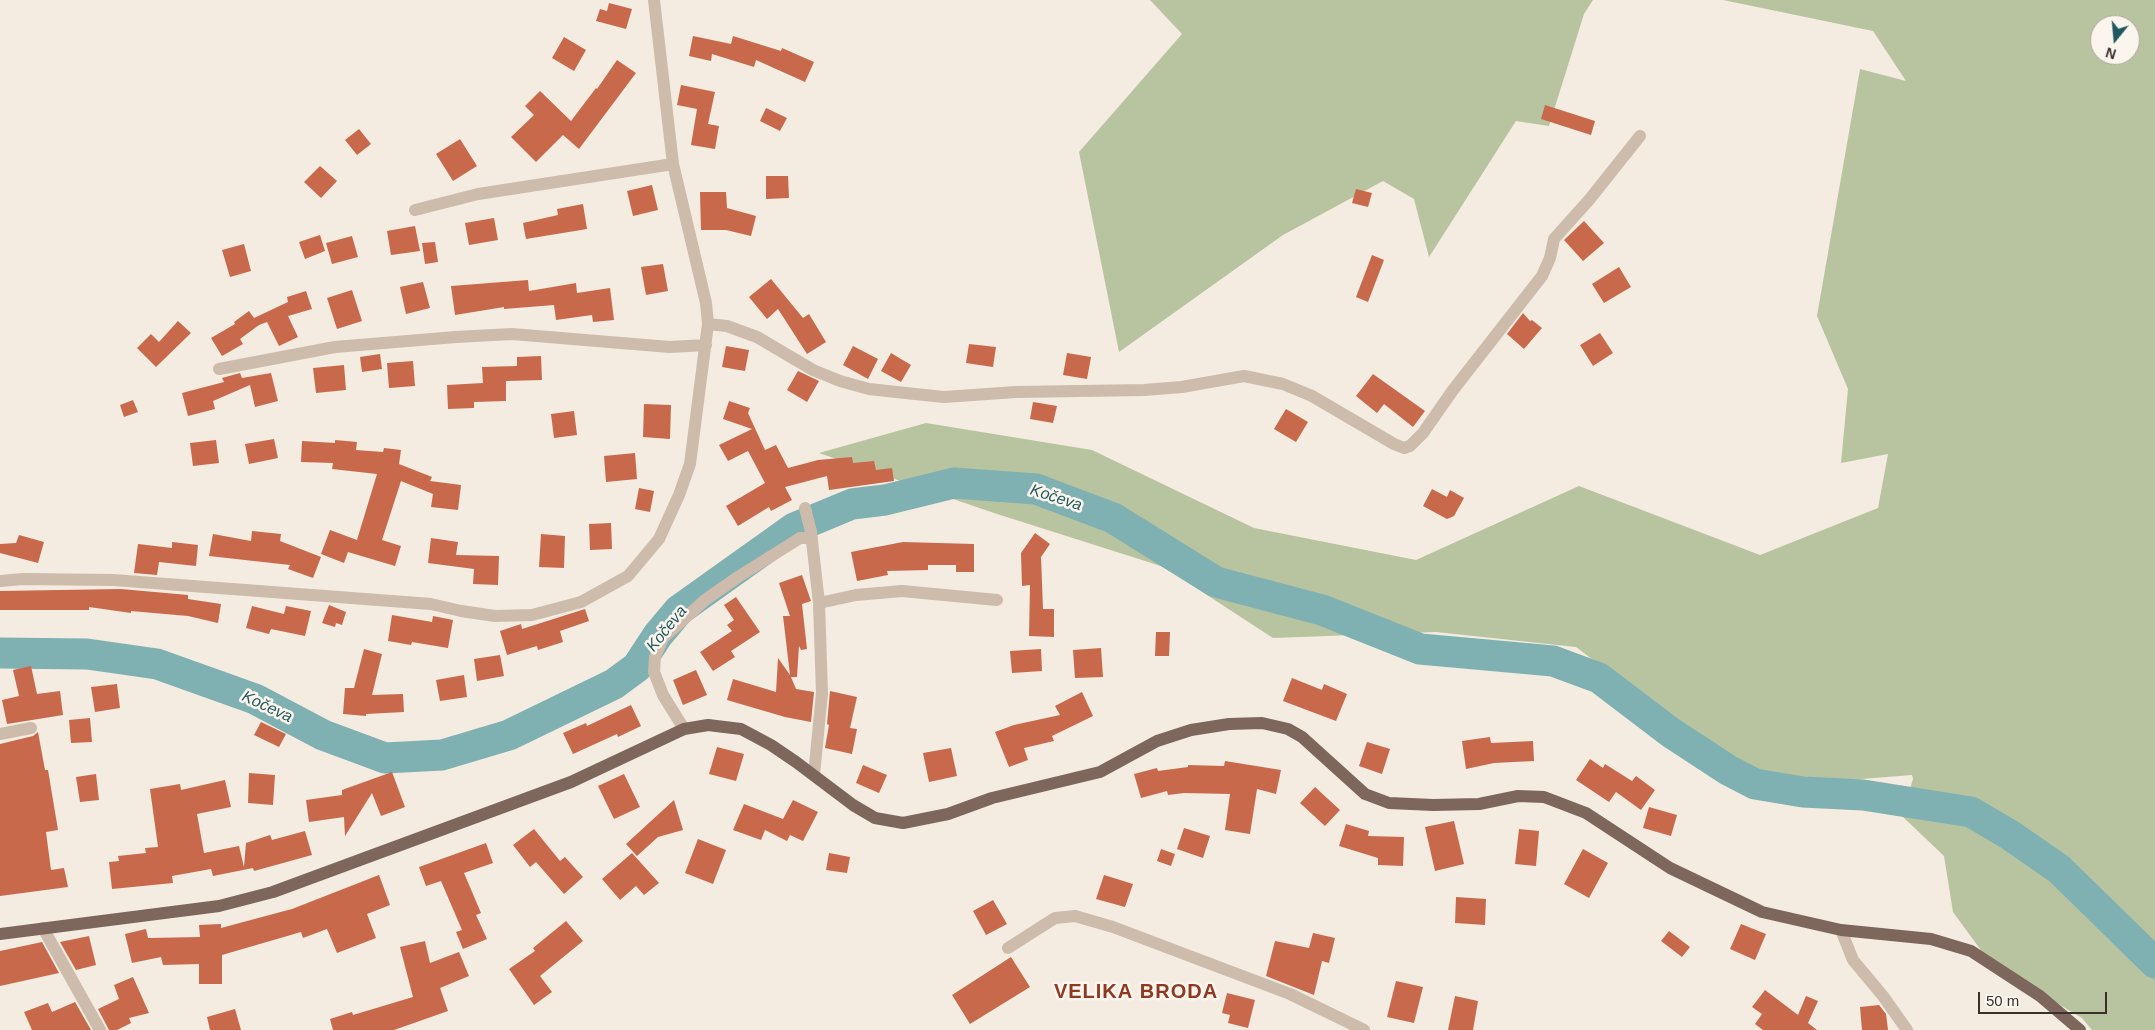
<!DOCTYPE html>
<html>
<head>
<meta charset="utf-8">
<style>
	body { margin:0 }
	#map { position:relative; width:2155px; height:1030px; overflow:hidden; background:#f4ebe1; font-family:Arial,sans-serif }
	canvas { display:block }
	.north { position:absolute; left:2090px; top:15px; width:50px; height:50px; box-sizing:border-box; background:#fbf5ee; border:1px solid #aea6a0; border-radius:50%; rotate:197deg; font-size:14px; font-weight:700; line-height:20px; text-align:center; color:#3b302b }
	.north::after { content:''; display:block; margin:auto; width:18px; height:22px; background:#1f5a5e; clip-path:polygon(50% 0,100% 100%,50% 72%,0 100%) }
	.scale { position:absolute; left:1978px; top:992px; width:129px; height:22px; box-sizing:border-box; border:2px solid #3b302b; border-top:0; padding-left:6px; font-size:15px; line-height:18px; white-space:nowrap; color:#3b302b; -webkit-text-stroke:4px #fbf5ee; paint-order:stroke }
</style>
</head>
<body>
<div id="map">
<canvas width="2155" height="1030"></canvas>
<div class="north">N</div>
<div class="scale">50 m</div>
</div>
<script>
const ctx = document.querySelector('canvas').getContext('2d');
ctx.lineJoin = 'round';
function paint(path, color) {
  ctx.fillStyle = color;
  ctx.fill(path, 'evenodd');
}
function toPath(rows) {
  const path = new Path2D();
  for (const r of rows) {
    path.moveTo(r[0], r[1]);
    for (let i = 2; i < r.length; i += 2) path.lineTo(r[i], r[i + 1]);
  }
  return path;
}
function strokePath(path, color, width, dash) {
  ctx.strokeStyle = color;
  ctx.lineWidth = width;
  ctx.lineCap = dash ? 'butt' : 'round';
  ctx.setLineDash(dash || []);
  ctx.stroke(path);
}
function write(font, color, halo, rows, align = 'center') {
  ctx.font = font + ' Arial,sans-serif';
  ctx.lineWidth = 5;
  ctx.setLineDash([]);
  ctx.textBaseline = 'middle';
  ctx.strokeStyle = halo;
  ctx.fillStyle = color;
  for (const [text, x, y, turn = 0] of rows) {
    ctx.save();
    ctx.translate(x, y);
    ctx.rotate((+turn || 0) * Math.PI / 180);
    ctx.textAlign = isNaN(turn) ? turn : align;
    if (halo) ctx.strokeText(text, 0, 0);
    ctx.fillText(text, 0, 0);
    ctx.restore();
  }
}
const green = toPath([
	[1150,0,1593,0,1584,14,1549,126,1516,121,1429,257,1414,199,1383,181,1283,235,1119,352,1079,152,1182,34],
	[1723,0,2155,0,2155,1030,2092,1030,2082,1018,1991,964,1953,912,1944,856,1902,816,1913,779,1912,775,1773,786,1690,733,1576,647,1436,632,1273,638,1164,567,994,513,819,453,926,423,1092,450,1254,528,1416,560,1579,486,1760,555,1878,508,1888,454,1841,463,1848,389,1817,316,1860,69,1906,81,1873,31],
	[2100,25,2130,25,2130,55,2100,55]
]);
const river = toPath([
	[0,653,87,654,157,664,255,699,323,735,385,758,442,755,509,735,614,684,637,667,658,635,679,610,794,528,852,504,885,500,954,483,1036,489,1113,518,1216,582,1322,610,1420,649,1553,661,1599,678,1670,732,1728,770,1755,784,1803,792,1863,795,1971,812,2010,835,2059,869,2155,963]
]);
const building = toPath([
	[609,3,632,9,626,29,596,21,600,9,607,11],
	[693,36,731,44,733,36,781,51,782,48,814,62,805,82,756,60,754,67,712,54,711,61,689,56],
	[564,37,586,50,574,71,552,58],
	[617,60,636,73,579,149,563,135,536,162,511,137,534,115,525,106,540,91,571,121,596,88,597,89],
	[681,85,715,92,708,124,719,126,715,149,691,145,697,109,677,105],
	[1545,105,1595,121,1591,135,1541,119],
	[766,108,787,118,780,131,760,121],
	[359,129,371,144,357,155,345,140],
	[460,139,477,166,453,181,436,154],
	[320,166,337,181,321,198,304,182],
	[766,176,788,176,789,198,766,199],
	[652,185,658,210,633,216,627,191],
	[1356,189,1372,193,1368,207,1352,203],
	[700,192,726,192,727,208,756,216,751,236,726,230,701,230],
	[583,204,587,229,526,239,523,223,558,215,557,209],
	[494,218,498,240,469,245,465,223],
	[1584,221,1604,243,1583,261,1564,240],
	[415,226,420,251,391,255,387,231],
	[320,235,325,251,305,259,299,242],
	[352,236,358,257,332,264,326,243],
	[435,242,438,262,425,264,422,243],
	[244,244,251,271,230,277,222,250],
	[1372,255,1384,260,1368,302,1356,297],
	[663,264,668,291,646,295,641,267],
	[1619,267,1631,287,1604,303,1592,284],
	[771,279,803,318,809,314,826,342,807,354,778,309,767,319,749,297],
	[528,280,529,291,576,283,577,293,610,288,614,320,593,322,592,315,556,320,554,305,504,309,504,307,455,315,451,286],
	[423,282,430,308,406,314,400,287],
	[352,290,362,321,337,329,327,298],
	[306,291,312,309,288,316,298,337,279,346,267,322,259,325,240,339,243,344,222,356,211,338,235,324,234,322,249,311,254,318,288,302,287,297],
	[1523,313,1530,321,1532,320,1542,328,1524,349,1507,334],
	[178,321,191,333,156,367,137,348,151,334,159,342],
	[1600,333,1613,353,1593,366,1580,345],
	[969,344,996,347,993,367,966,363],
	[726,346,749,350,745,371,722,367],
	[853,346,878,359,868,379,843,365],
	[891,353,911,365,901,382,881,371],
	[1067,353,1091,357,1087,379,1063,375],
	[380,354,382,369,362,372,360,357],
	[541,356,542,380,506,381,506,401,474,402,474,408,448,409,447,385,483,383,482,367,517,366,517,357],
	[413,361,415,386,389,388,387,363],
	[344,365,346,390,316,393,313,368],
	[798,371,819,381,807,402,787,390],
	[240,373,242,378,271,373,278,401,255,407,250,385,213,401,215,409,188,416,182,393,224,382,222,378],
	[1373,374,1425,411,1413,427,1384,404,1377,413,1356,396],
	[133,400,138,412,124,417,120,405],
	[729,401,750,408,748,413,765,450,776,445,788,468,818,460,852,457,853,463,874,461,876,470,892,468,894,481,829,490,827,476,785,487,792,500,771,511,769,507,738,526,726,506,765,483,748,451,728,461,719,445,752,429,723,419],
	[1033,402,1057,406,1053,423,1030,419],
	[644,404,671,405,670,439,643,437],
	[1286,409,1308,422,1296,442,1274,429],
	[574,411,577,435,554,438,551,414],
	[274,439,278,458,249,464,245,444],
	[216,440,219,463,193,466,190,443],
	[335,440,357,442,356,450,383,452,384,448,401,450,399,464,432,477,430,481,461,485,458,510,431,507,433,494,401,481,382,540,401,546,395,566,348,552,344,563,321,554,330,530,357,540,377,474,332,469,333,463,301,462,302,441,335,443],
	[635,453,637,479,606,482,604,456],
	[639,488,654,491,650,512,635,509],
	[1432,489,1447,497,1450,490,1464,498,1454,516,1447,519,1423,506],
	[611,523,612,549,590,550,589,524],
	[252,531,281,534,280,541,321,557,313,578,288,569,290,565,209,556,213,534,251,541],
	[1035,533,1050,544,1041,557,1043,609,1054,609,1054,637,1029,636,1030,585,1022,586,1021,553],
	[541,534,565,536,564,568,539,567],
	[19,535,44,542,38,563,0,553,0,544,16,543],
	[431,538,458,542,456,555,499,556,498,585,473,584,474,569,428,563],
	[172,542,198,545,196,566,159,562,157,575,134,573,138,544,172,548],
	[903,542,974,544,974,572,956,572,956,565,928,565,928,570,887,571,888,575,857,581,851,552],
	[802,575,811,601,802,604,807,649,801,650,799,646,797,677,791,677,796,689,814,692,811,722,785,717,727,700,733,679,776,692,778,658,790,675,783,616,790,616,779,583],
	[121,589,188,595,188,599,221,604,218,623,188,616,131,611,131,613,89,607,89,610,0,610,0,591],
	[736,597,760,632,731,651,735,657,713,671,700,652,732,631,727,625,734,620,724,605],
	[329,605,346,612,342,625,336,623,335,627,322,623],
	[252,606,284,614,286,606,311,611,305,636,271,629,269,634,246,628],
	[585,609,589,621,560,631,563,642,538,650,537,646,507,655,500,631,521,624,522,629],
	[392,615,432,622,433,616,453,620,448,648,412,642,411,645,388,641],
	[1156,632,1170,632,1169,656,1155,656],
	[1101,648,1103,677,1075,678,1073,650],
	[364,649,382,654,372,695,403,694,404,712,366,714,366,716,343,714,345,688,354,688],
	[1041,649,1042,671,1012,673,1010,651],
	[500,655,504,676,477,681,474,659],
	[31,666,37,694,60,691,63,715,7,724,2,700,19,696,13,670],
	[696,670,707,695,683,705,673,680],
	[464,675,467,697,440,701,436,680],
	[1292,678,1322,690,1324,684,1347,694,1336,721,1283,701],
	[117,684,120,708,95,712,91,687],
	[830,691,857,697,850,728,857,729,852,754,825,748,829,725,827,724],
	[1082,692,1093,716,1052,736,1054,741,1024,748,1028,760,1009,767,995,732,1014,725,1060,715,1055,706],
	[631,705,641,726,618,737,617,734,573,754,563,733,586,723,587,726],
	[90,718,92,742,71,743,69,720],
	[261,722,286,734,279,747,254,735],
	[38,732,45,770,48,770,58,830,46,832,51,870,64,868,68,887,0,896,0,744,33,736],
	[1490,737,1491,743,1533,741,1534,761,1494,763,1466,769,1462,741],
	[1367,742,1390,749,1382,774,1359,766],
	[717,747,744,754,736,781,709,774],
	[951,748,957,776,929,782,923,753],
	[1590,759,1603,768,1605,764,1632,781,1636,776,1655,790,1641,810,1616,792,1609,802,1576,780],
	[1225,761,1281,770,1276,794,1257,789,1250,834,1225,830,1230,794,1184,793,1168,795,1167,791,1141,798,1134,774,1157,768,1158,771,1188,767,1188,765,1224,766],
	[863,765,887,775,879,793,856,783],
	[392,772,405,807,381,816,372,793,345,836,344,817,309,822,306,800,342,795,342,790],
	[249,773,275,775,273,805,248,803],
	[96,774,99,800,80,802,76,777],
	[624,774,640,807,614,819,598,786],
	[225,780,231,807,197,814,204,853,239,846,244,867,246,843,270,835,272,840,305,831,312,855,254,871,253,868,213,876,211,869,172,876,173,883,112,889,109,862,119,861,118,856,146,853,145,848,158,847,150,789,180,784,181,790],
	[1315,787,1340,810,1325,826,1300,803],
	[674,800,683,830,658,837,637,856,626,844],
	[793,800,818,812,803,841,790,835,787,841,765,830,761,840,733,830,744,804,783,819],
	[1649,807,1677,815,1671,836,1643,828],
	[1454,821,1464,864,1435,871,1425,827],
	[1346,824,1369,831,1368,836,1404,837,1403,866,1378,865,1378,858,1339,846],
	[1184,828,1210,836,1203,858,1177,849],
	[534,829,560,861,565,857,583,877,564,894,536,862,530,867,513,845],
	[1519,829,1539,831,1536,866,1515,864],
	[698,839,726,850,713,884,685,873],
	[486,843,493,863,464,873,481,913,476,915,487,939,463,949,456,932,462,930,441,881,426,886,419,867],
	[1161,849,1175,854,1171,866,1157,861],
	[1583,849,1608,863,1589,898,1564,884],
	[632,853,659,883,644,895,636,886,620,900,602,879],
	[829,853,850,857,847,873,826,870],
	[379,875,390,905,367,914,376,938,337,953,327,929,303,938,301,932,222,955,222,984,199,984,199,964,163,965,161,957,132,963,125,934,146,929,148,938,200,937,199,925,221,924,221,928,262,917,292,909],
	[1104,875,1133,884,1125,907,1096,899],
	[1456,897,1486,899,1485,925,1455,923],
	[993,900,1007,924,986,935,973,911],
	[566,921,583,941,540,976,552,992,534,1005,509,969,535,951,533,948],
	[1741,924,1766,934,1755,960,1730,949],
	[1669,931,1690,947,1682,957,1661,941],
	[1313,933,1335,938,1329,963,1322,961,1314,995,1266,976,1275,941,1309,948],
	[89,936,96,965,76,970,60,942],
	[425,941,430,963,459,952,469,976,440,988,448,1011,394,1030,333,1030,330,1019,352,1012,353,1015,413,997,400,947],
	[42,942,59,973,0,986,0,951],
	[1011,957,1030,987,970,1024,952,995],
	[133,977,149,1013,129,1018,131,1023,117,1030,109,1030,98,1009,119,999,114,985],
	[1396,981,1423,987,1414,1023,1387,1017],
	[1765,990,1798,1015,1806,996,1818,1001,1808,1023,1817,1030,1763,1030,1755,1024,1762,1014,1752,1007],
	[1227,993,1255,1000,1248,1028,1228,1023,1230,1015,1222,1013],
	[1455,996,1478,1001,1473,1030,1448,1030],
	[75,1002,91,1030,32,1030,24,1012,48,1003,52,1012],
	[1879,1005,1886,1014,1888,1030,1862,1030,1860,1007],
	[235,1009,241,1030,210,1030,207,1017]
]);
const minor = toPath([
	[415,210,478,194,673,164],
	[708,324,727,326,757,337,813,370,840,381,869,389,915,394,944,397,1016,392,1144,390,1182,387,1244,376,1283,384,1312,396,1394,444,1404,448,1410,446,1423,433,1453,390,1542,276,1550,258,1554,239,1589,200,1640,136],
	[219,369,335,347,456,337,512,334,670,347,706,345],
	[805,508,811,532,819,603,822,693,814,775],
	[0,581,23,579,113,580,431,604,461,611,495,616,532,615,581,602,628,576,659,539,679,495,690,464,708,324,706,303,673,164,654,0],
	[819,603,856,595,902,591,997,600],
	[684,729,663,695,654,672,655,657,663,638,705,600,738,577,800,538,812,538],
	[0,734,31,728],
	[43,928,100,1030],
	[1841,930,1853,960,1883,996,1907,1030],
	[1008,948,1055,918,1075,916,1113,927,1290,994,1364,1030]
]);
const major = toPath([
	[0,934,219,906,273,892,571,782,684,729,708,725,741,729,771,745,796,762,853,805,875,818,903,823,948,814,992,798,1100,772,1157,741,1191,730,1229,724,1262,723,1288,729,1302,737,1365,794,1389,803,1433,805,1479,804,1518,796,1544,797,1586,813,1670,868,1762,912,1841,930,1931,939,1971,951,2040,996,2080,1030]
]);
const waterNames = [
	["Kočeva",1056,498,18],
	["Kočeva",667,629,-51],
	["Kočeva",267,707,25]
];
const districtNames = [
	["VELIKA BRODA",1136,992]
];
paint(green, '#b8c4a0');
strokePath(river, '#7fb0b2', 31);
paint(building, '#c8694b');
strokePath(minor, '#cdbbac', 12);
strokePath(major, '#7d675c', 12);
write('italic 16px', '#1f5a5e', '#fbf5ee', waterNames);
ctx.letterSpacing = '1px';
write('bold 20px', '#8c3b22', '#fbf5ee', districtNames);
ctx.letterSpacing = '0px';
</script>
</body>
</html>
